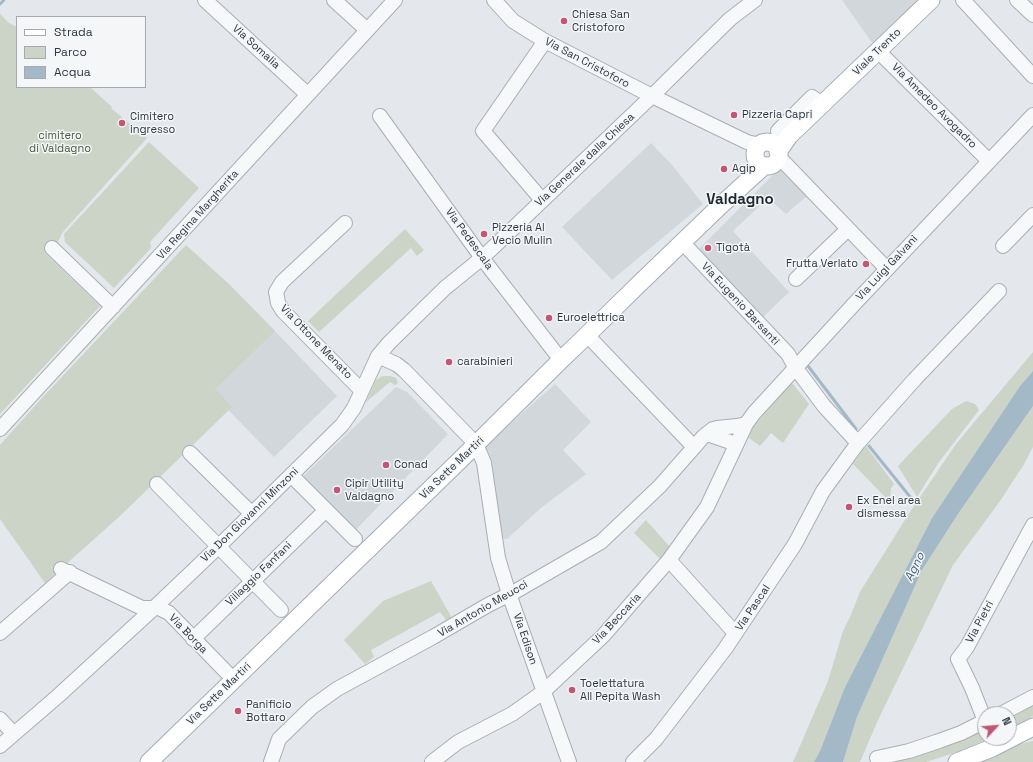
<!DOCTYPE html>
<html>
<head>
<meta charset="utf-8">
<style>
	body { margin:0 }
	#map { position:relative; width:1033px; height:762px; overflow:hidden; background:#e4e7eb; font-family:"Space Grotesk",sans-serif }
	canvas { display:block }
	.legend { position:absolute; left:16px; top:16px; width:130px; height:72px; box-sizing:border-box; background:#f4f6f8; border:1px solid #a4aaaf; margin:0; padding:5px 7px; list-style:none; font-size:12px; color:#2d3741 }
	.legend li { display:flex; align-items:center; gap:8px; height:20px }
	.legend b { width:20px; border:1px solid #a4aaaf }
	.north { position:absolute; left:977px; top:706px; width:40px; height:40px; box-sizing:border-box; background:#f4f6f8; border:1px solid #a4aaaf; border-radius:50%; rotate:64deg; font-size:11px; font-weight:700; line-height:16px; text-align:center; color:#2d3741 }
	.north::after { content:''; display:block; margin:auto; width:14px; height:18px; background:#c35675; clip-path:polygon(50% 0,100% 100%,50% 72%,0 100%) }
</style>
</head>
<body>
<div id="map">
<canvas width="1033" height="762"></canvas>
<ul class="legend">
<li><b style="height:5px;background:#fff"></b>Strada</li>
<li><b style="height:11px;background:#cbd4c6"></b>Parco</li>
<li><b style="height:11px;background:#a3b9c7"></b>Acqua</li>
</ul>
<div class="north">N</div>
</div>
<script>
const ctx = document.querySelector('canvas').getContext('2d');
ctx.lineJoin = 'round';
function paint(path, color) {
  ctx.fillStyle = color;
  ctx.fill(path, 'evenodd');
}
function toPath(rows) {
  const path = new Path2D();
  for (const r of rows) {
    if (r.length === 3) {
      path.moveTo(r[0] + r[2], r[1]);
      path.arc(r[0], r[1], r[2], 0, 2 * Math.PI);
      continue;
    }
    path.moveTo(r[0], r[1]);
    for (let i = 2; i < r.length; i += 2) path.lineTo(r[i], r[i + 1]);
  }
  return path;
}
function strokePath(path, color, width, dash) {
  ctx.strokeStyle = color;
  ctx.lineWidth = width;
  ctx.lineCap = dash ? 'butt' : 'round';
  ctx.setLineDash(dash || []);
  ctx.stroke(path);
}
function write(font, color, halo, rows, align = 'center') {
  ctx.font = font + ' "Space Grotesk",sans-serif';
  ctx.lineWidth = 3;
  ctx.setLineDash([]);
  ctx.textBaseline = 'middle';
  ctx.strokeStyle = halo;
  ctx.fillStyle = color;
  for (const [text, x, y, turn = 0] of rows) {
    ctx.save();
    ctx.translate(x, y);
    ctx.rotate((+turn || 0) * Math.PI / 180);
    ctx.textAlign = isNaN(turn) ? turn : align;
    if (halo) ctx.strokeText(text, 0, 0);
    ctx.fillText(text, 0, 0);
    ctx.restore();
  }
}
const built = toPath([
	[842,0,919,0,906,16,873,44],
	[651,143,673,166,703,204,612,280,562,227],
	[781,167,808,195,786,214,768,198,733,231,789,292,759,321,695,253],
	[273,329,337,396,274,457,209,390],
	[555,384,591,422,563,450,586,474,542,507,507,539,493,537,484,450,486,445],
	[396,387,407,392,448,434,346,540,294,485]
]);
const green = toPath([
	[0,14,9,23,17,27,17,87,90,87,112,107,111,108,147,138,62,233,58,242,46,254,100,306,0,414],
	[149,142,199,188,150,242,151,248,114,288,65,242,64,234],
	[405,229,424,250,417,256,411,248,319,332,308,321],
	[186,245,230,285,275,331,215,389,232,407,120,516,45,583,0,519,0,445,42,398],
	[1033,352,1033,371,1020,386,932,518,845,687,820,751,814,762,793,762,828,681,843,631,850,617,860,592,908,515,956,444],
	[383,376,390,376,396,378,398,383,395,385,390,382,366,402,376,380],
	[792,383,809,404,783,443,771,433,760,446,749,438,753,427,790,384],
	[966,401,975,404,979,410,939,462,917,497,898,466,952,409],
	[1033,406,1033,447,1023,466,1000,501,953,565,878,720,860,762,843,762,857,717,922,570,958,514],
	[866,446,894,484,891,488,890,499,888,500,853,464],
	[646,520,670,547,660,559,634,533],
	[431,581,453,620,447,621,440,612,371,650,374,657,365,664,344,640,383,601],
	[1033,705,1033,716,1009,729,1009,719],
	[985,730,985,738,990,738,960,751,926,762,883,762,932,751],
	[1033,741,1033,762,965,762,994,750]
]);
const water = toPath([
	[1033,371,1033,406,958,514,922,570,857,717,843,762,814,762,820,751,845,687,932,518,1020,386]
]);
const stream = toPath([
	[0,4,4,0],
	[808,366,856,429],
	[869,446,911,498]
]);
const minor = toPath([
	[205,0,307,94],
	[334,0,367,30],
	[494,0,513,21,545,41,652,96,747,142,760,145],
	[963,0,1033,76],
	[1017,0,1033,15],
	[878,51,989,161],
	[380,116,482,258,561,360],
	[778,131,812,97,822,104],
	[778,156,887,269],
	[542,200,483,131,545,41],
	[345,223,282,282,276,292,277,297,278,303,283,311,362,391],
	[682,242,788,354,795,367,824,406,858,443],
	[1003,246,1033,215],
	[52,248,113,307],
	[796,279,848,229],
	[587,335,694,447],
	[378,356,389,343,445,288,482,258,652,96,730,19,755,0],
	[0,429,395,0],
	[707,434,736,444],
	[190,453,252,514],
	[291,475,355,539],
	[157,484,281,610],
	[669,560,735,633],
	[61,569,142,608,159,608,169,613,234,680],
	[0,633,70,572],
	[193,639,326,510],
	[1001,714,1033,697],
	[0,719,14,734],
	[985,721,972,688,958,659,967,647,1033,525],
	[0,746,58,696,154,608,219,546,342,425,354,408,378,356,396,364,404,370,476,444,484,463,498,558,509,594,569,762],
	[877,758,909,751,939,741,961,733,985,721],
	[271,762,279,739,312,707,337,689,433,637,488,605,516,591,601,542,660,486,703,437,713,429,717,428,737,426,746,424],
	[432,762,458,742,512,714,529,702,543,692,603,636,669,560,707,507,746,424,754,413,855,303,1033,115],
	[633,762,656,739,725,649,795,544,823,491,858,443,915,379,999,291]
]);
const major = toPath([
	[767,154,12],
	[778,152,789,136,931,0],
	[149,762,456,464,561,360,587,335,639,284,720,206,764,166],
	[957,762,992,748,1033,727]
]);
const markers = [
	[564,21,4,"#c35675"],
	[734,115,4,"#c35675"],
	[122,123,4,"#c35675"],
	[724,169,4,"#c35675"],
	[484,234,4,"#c35675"],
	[708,248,4,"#c35675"],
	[866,264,4,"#c35675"],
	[549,318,4,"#c35675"],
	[449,362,4,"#c35675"],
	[386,465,4,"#c35675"],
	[337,490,4,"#c35675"],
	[849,507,4,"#c35675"],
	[572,690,4,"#c35675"],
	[238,711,4,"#c35675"]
];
const poiNames = [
	["Chiesa San",572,15],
	["Cristoforo",572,28],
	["Pizzeria Capri",742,115],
	["Cimitero",130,117],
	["ingresso",130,130],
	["Agip",732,169],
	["Pizzeria Al",492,228],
	["Vecio Mulin",492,241],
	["Tigotà",716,248],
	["Frutta Verlato",858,264,"right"],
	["Euroelettrica",557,318],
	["carabinieri",457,362],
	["Conad",394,465],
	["Cipir Utility",345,484],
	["Valdagno",345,497],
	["Ex Enel area",857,501],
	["dismessa",857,514],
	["Toelettatura",580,684],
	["All Pepita Wash",580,697],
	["Panificio",246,705],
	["Bottaro",246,718]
];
const streetNames = [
	["Via Somalia",256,47,42],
	["Viale Trento",877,52,-44],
	["Via San Cristoforo",587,63,28],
	["Via Amedeo Avogadro",934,106,45],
	["Via Generale dalla Chiesa",585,160,-43],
	["Via Regina Margherita",198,215,-48],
	["Via Pedescala",469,239,54],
	["Via Luigi Galvani",887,268,-47],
	["Via Eugenio Barsanti",740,304,47],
	["Via Ottone Menato",316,342,46],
	["Via Sette Martiri",452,468,-44],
	["Via Don Giovanni Minzoni",250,515,-44],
	["Villaggio Fanfani",259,574,-44],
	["Via Pascal",753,608,-56],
	["Via Antonio Meucci",483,609,-30],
	["Via Beccaria",617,619,-47],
	["Via Pietri",980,622,-62],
	["Via Borga",188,634,46],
	["Via Edison",525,639,71],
	["Via Sette Martiri",219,694,-44]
];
const parkNames = [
	["cimitero",60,136],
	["di Valdagno",60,149]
];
const waterNames = [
	["Agno",915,567,-64]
];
const districtNames = [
	["Valdagno",740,200]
];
paint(built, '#d2d7dc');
paint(green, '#cbd4c6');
paint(water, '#a3b9c7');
strokePath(stream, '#a3b9c7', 3);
strokePath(minor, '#a9afb5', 16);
strokePath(major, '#a4adb5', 19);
strokePath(minor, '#f6f8f9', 14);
strokePath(major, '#fff', 17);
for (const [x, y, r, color] of markers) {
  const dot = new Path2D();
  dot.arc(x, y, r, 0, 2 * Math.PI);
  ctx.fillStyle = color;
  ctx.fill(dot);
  strokePath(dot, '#f4f6f8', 1.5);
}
write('11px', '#2d3741', '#f4f6f8', poiNames, 'left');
write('11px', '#2d3741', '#f4f6f8', streetNames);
write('11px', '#465c3c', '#f4f6f8', parkNames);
write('italic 12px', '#3b5b72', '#f4f6f8', waterNames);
write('bold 15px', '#1f2833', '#f4f6f8', districtNames);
</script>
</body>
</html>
